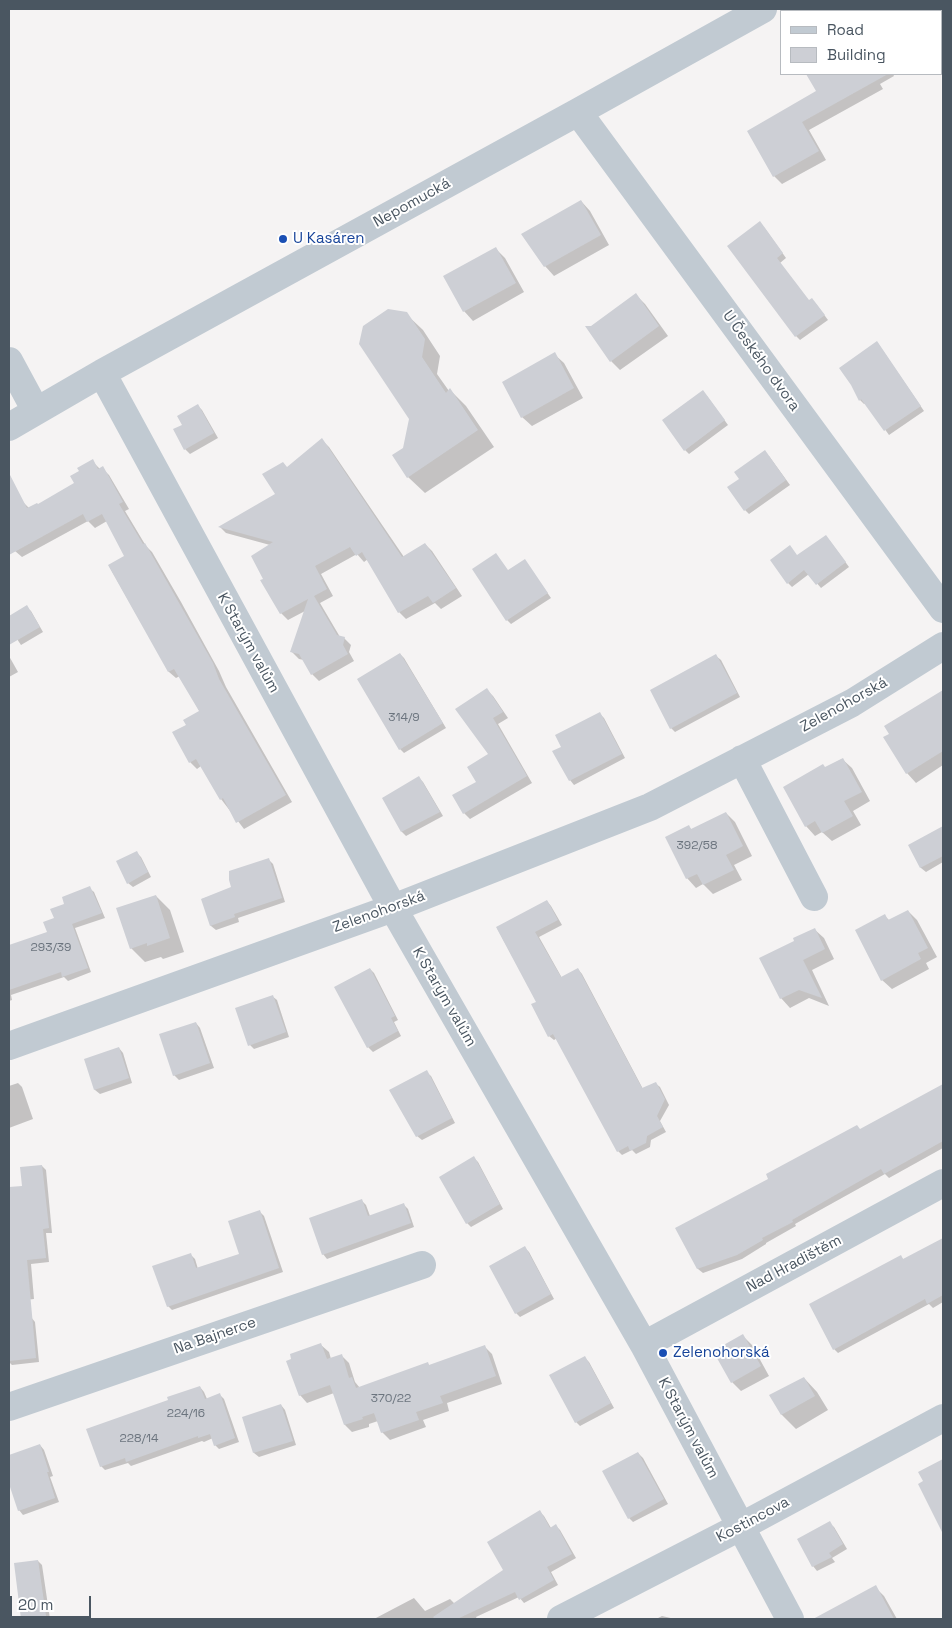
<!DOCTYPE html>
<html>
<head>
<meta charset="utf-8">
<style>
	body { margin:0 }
	#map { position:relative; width:952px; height:1628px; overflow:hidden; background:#f5f3f3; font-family:"Space Grotesk",sans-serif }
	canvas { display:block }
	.frame { position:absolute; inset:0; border:10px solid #4a5661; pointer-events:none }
	.legend { position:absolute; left:780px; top:10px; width:162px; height:65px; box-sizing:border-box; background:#fff; border:1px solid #b7bbc0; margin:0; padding:6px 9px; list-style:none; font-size:15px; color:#4a5661 }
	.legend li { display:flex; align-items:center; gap:10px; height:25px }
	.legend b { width:25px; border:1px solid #b7bbc0 }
	.scale { position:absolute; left:10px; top:1596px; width:81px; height:22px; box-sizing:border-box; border:2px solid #4a5661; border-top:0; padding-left:6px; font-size:15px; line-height:18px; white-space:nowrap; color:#4a5661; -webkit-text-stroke:4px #fff; paint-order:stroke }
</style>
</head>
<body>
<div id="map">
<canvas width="952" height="1628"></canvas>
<div class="frame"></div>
<ul class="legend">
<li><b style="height:6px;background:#c1cad2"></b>Road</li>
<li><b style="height:14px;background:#cdcfd5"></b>Building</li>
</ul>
<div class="scale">20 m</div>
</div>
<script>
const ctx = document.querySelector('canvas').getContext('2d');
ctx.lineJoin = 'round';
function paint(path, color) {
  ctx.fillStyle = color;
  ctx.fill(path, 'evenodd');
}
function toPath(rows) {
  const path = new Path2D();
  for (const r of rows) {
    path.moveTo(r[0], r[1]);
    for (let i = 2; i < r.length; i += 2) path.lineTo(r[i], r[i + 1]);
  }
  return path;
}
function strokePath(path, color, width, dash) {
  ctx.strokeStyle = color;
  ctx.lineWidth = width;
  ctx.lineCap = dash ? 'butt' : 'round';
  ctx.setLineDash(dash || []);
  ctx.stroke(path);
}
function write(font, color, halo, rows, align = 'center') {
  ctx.font = font + ' "Space Grotesk",sans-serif';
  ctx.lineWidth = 4;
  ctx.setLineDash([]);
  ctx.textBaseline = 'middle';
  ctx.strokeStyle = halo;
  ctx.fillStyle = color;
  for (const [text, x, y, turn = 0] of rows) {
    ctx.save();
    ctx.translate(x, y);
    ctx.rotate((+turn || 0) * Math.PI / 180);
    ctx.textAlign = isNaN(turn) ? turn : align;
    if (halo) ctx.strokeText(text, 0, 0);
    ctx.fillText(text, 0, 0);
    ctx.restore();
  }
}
const shadow = toPath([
	[908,9,939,9,940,11,904,11],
	[941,12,943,15,943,59,941,56],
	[808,74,893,74,894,76,880,84,883,89,809,130,826,160,782,184,774,176,817,91],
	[581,201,590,211,609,245,554,276,545,266],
	[764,227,786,258,780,263,809,301,816,304,828,320,800,340,796,336],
	[496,249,505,258,524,292,473,321,464,311],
	[636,295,645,304,668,336,620,370,611,361],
	[406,314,423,330,440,356,437,374,449,391,450,390,466,406,494,447,425,493,408,477,404,448,411,418],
	[877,342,924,411,889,435,866,403,864,404,860,400],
	[554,354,564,363,583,398,532,426,522,417],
	[707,396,728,425,689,454,685,450],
	[198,406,202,410,218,438,190,454,185,449,174,430,183,425],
	[322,440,329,447,404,557,425,544,432,551,462,596,441,609,435,603,406,619,399,612,368,559,364,562,357,554,321,574,333,596,320,603,340,637,344,638,351,645,349,652,354,661,319,681,312,674,304,660,299,659,292,652,305,611,288,620,281,613,265,579,270,545,226,533,220,527,277,494,288,468],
	[769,456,790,485,749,514,745,510],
	[92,461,100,469,102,468,109,475,129,509,125,511,146,546,152,552,181,602,219,671,226,687,292,802,244,829,221,799,201,766,197,769,190,762,174,733,187,725,200,712,180,676,176,678,169,672,109,566,126,557,107,521,95,528,88,521,22,557,15,551,9,539,9,509,23,502,29,508,38,505,76,483,80,471],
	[830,541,849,567,821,588,809,574,792,587,788,583,798,556],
	[525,561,551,598,511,624,507,620,509,571],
	[26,607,31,611,43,632,21,645,9,627,9,617],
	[400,654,404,658,446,728,404,753,400,749],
	[9,656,18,672,9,677],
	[716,656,721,660,740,697,675,732,671,728],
	[487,690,493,696,508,718,498,724,532,783,470,819,464,813,490,755],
	[942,692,943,765,916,783,907,773],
	[600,714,604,718,625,758,574,785,570,780,554,752,563,747],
	[842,759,852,768,870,801,853,811,861,825,832,841,822,832,815,836,806,826,825,768],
	[419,778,423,782,443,816,406,836,402,832,383,798],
	[726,813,735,822,752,856,734,865,742,880,713,894,703,884,696,888,687,878,689,827,692,830],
	[942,835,943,838,943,862,926,872,921,868,910,846],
	[136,852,141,857,151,877,133,887,128,883],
	[269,860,273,864,285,902,238,918,239,922,216,930,211,926,202,899,232,888],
	[89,888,94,892,105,918,75,928,91,972,68,981,64,977,11,995,12,1000,9,1001,9,952,27,946,49,933,55,919,66,905],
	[156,896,170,910,184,952,163,959,161,957,145,962,131,948],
	[547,901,551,906,562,925,539,937,562,978,578,969,582,974,643,1089,655,1083,660,1087,669,1105,660,1121,666,1132,651,1140,650,1147,636,1154,632,1150,622,1155,618,1151,557,1038,554,1040,549,1036,537,1002,497,928],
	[908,911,917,920,937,957,926,963,929,969,892,989,882,980,885,916,890,921],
	[814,929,824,938,834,959,812,970,829,1006,809,998,790,1008,781,998,796,942],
	[370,969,374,973,398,1020,394,1022,401,1036,373,1052,368,1047],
	[272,996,277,1000,289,1037,254,1049,250,1045],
	[196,1023,200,1028,214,1068,179,1080,174,1075],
	[119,1048,123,1053,132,1083,100,1094,95,1090,85,1060],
	[426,1072,431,1076,455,1123,422,1140,417,1136],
	[18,1083,22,1087,33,1119,9,1128,9,1086],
	[943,1085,943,1148,889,1178,885,1174,795,1224,796,1226,766,1243,766,1244,742,1259,703,1273,698,1269,677,1229],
	[474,1158,478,1162,503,1209,471,1227,467,1223],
	[42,1166,46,1170,52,1233,46,1233,49,1262,31,1264,34,1299,9,1302,9,1189,23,1187],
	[362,1201,366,1205,370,1216,404,1205,408,1209,414,1227,327,1259,323,1254],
	[260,1212,264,1216,283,1272,172,1310,168,1306,190,1254,195,1259,198,1269,241,1255],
	[943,1239,943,1302,933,1308,929,1304,838,1353,834,1349,901,1257,904,1260],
	[525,1248,529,1252,554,1299,520,1317,516,1313],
	[31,1317,35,1322,39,1362,12,1365,9,1362,9,1323],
	[743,1336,752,1345,769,1376,741,1391,732,1382],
	[321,1345,329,1352,331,1359,341,1355,349,1363,355,1382,360,1388,428,1364,430,1366,485,1347,492,1354,502,1384,447,1403,449,1411,423,1420,426,1427,390,1440,382,1432,378,1421,369,1424,369,1427,352,1432,345,1425,334,1393,307,1403,300,1395],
	[584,1357,589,1362,614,1408,580,1426,576,1422],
	[804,1378,817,1392,828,1410,796,1429,782,1415,771,1396],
	[200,1387,204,1392,207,1399,220,1395,224,1399,239,1442,219,1449,215,1445,213,1438,204,1442,202,1441,131,1466,128,1463,105,1470,101,1466,170,1401],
	[281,1405,285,1410,296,1445,259,1457,254,1453,243,1418],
	[40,1445,44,1450,53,1476,50,1477,59,1502,23,1515,19,1510,9,1480,9,1469,11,1468,9,1456],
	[638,1453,643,1458,668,1504,633,1522,629,1518],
	[943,1460,943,1512,939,1507,920,1473],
	[540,1512,544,1516,551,1528,556,1526,560,1530,576,1558,551,1572,558,1585,524,1603,519,1597,476,1617,477,1619,374,1619,414,1598,425,1611,450,1599,455,1604,504,1571],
	[829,1523,834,1527,847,1549,832,1558,835,1562,817,1571,813,1566],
	[38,1561,42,1565,50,1619,23,1619],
	[875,1587,884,1596,897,1619,845,1619,838,1607],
	[662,1616,675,1619,656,1619]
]);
const building = toPath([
	[806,74,888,74,802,122,819,151,773,177,747,131,816,91],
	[581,200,601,235,544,267,521,234],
	[760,221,783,253,777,258,809,300,812,298,825,315,795,337,727,246],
	[496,247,516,283,463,312,443,276],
	[636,293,659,326,610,362,585,326,591,326],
	[388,309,407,312,425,339,422,357,446,393,450,388,478,430,407,478,392,455,403,448,409,419,359,344,363,326],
	[877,341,921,406,884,431,861,399,859,401,851,385,839,368],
	[555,352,574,388,521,418,502,382],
	[703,390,725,420,684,451,662,420],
	[198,404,214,433,184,450,173,429,182,425,177,416],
	[322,438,402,557,425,543,456,588,433,603,428,596,398,613,362,552,356,556,350,547,315,566,327,589,314,596,337,635,345,637,343,645,348,654,311,675,299,654,290,652,308,599,280,614,260,580,263,579,251,556,273,542,218,527,275,494,262,474,283,462,287,467],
	[765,450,786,480,744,511,727,487,739,479,734,472],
	[93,459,98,469,103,466,123,502,119,504,143,544,145,543,174,594,213,663,219,679,286,795,236,823,223,798,220,800,196,759,189,763,172,732,186,725,183,720,199,711,174,669,168,672,108,565,124,556,102,514,87,522,83,514,9,555,9,473,27,508,37,503,38,504,74,483,70,476,79,471,77,468],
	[826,535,846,562,816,585,804,570,787,584,770,560,790,545,797,555],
	[496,553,508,570,525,559,548,593,506,621,472,569],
	[27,605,40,627,9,645,9,616],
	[400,653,443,723,399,750,357,679],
	[716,654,737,693,670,729,650,690],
	[487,688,503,712,493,718,527,776,463,814,452,795,476,782,467,767,488,754,455,709],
	[943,690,943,751,906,774,883,737,889,734,884,726],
	[600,712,622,754,569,781,552,751,561,747,555,735],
	[843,758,862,792,844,801,853,816,822,833,815,821,805,827,783,787,823,764,825,767],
	[419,776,440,812,401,832,382,798],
	[726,812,743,846,726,855,734,870,703,885,697,874,686,879,665,837,689,825,691,829],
	[943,826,943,856,920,868,908,845],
	[137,851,148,872,127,884,116,861],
	[269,858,282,898,234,914,235,917,210,926,201,899,231,887,229,880,229,871],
	[90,886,102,913,72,924,88,968,62,977,61,972,9,990,9,945,47,932,43,922,54,918,50,909,64,904,62,897],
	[156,895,170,938,147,946,147,943,130,949,116,908],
	[547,900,558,920,535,932,561,977,578,968,642,1088,656,1082,665,1099,657,1116,663,1127,647,1136,646,1143,630,1151,628,1146,617,1152,553,1034,548,1037,531,1004,536,1002,496,927],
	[908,910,928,948,918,953,921,959,881,981,855,930,885,914,888,920],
	[815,928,825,949,803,960,822,998,799,990,780,999,759,958,794,941,793,938],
	[370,968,395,1016,391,1018,398,1031,367,1048,334,987],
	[273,995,286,1032,248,1046,235,1008],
	[196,1022,210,1063,173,1076,159,1034],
	[119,1047,129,1078,94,1090,84,1059],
	[427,1070,452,1118,416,1137,389,1090],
	[943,1084,943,1141,884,1174,881,1169,851,1186,792,1220,793,1222,762,1238,763,1240,737,1255,697,1269,675,1228,768,1179,766,1174,857,1125,860,1129],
	[474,1156,500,1204,466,1224,439,1177],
	[42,1165,49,1228,43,1229,46,1258,27,1260,36,1358,9,1361,9,1187,22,1186,20,1167],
	[362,1199,368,1216,404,1203,411,1223,322,1255,309,1218],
	[260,1210,279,1268,167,1307,152,1266,191,1253,196,1268,239,1254,228,1221],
	[943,1238,943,1295,927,1304,925,1299,833,1350,809,1304,901,1255,903,1259],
	[525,1246,551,1294,515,1314,489,1266],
	[743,1334,761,1366,731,1383,713,1351],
	[321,1343,327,1359,342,1354,349,1378,352,1377,356,1388,428,1362,429,1365,485,1345,496,1376,440,1396,443,1403,416,1412,419,1420,381,1433,374,1413,362,1417,363,1419,344,1425,330,1385,299,1396,286,1361,291,1359,290,1354],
	[585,1356,611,1403,575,1423,549,1375],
	[804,1377,815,1396,781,1415,769,1395],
	[200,1386,205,1399,220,1393,235,1438,214,1446,210,1434,198,1438,198,1436,126,1462,125,1458,100,1467,86,1429,168,1400,167,1397],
	[281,1404,293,1441,253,1453,242,1417],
	[40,1444,49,1472,47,1472,55,1498,18,1511,9,1484,9,1455],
	[638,1452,664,1499,628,1519,602,1471],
	[943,1459,943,1534,918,1484,923,1481,918,1472],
	[540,1510,550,1528,556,1524,572,1554,547,1567,554,1580,519,1600,515,1592,457,1619,435,1619,433,1617,503,1570,487,1542],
	[830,1521,843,1544,829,1553,832,1557,812,1567,797,1539],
	[38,1560,46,1616,21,1619,14,1563],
	[876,1585,894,1619,813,1619]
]);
const minor = toPath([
	[578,112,943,609],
	[9,361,36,411],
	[102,373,393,908,644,1345,790,1619],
	[9,427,102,373,578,112,763,9],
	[742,759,814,897],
	[9,1046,393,908,650,807,852,703,943,646],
	[644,1345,943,1183],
	[9,1407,422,1265],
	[561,1619,740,1527,943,1418]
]);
const markers = [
	[283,239,5,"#1a4fb4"],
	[663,1353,5,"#1a4fb4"]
];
const numberNames = [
	["314/9",404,718],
	["392/58",697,846],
	["293/39",51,948],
	["370/22",391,1399],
	["224/16",186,1414],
	["228/14",139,1439]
];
const streetNames = [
	["Nepomucká",412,203,-29],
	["U Českého dvora",761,361,54],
	["K Starým valům",248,643,61],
	["Zelenohorská",844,705,-29],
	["Zelenohorská",379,912,-20],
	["K Starým valům",444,997,60],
	["Nad Hradištěm",794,1264,-28],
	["Na Bajnerce",215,1336,-19],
	["K Starým valům",688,1428,62],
	["Kostincova",753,1520,-28]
];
const transitNames = [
	["U Kasáren",293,239],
	["Zelenohorská",673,1353]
];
paint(shadow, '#0003');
paint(building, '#cdcfd5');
strokePath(minor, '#c1cad2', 28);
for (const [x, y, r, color] of markers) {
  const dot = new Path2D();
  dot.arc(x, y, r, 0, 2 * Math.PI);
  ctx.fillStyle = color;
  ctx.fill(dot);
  strokePath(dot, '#fff', 2);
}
write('12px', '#6b747e', null, numberNames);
write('15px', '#4a5661', '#fff', streetNames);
write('15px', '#164399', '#fff', transitNames, 'left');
</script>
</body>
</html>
